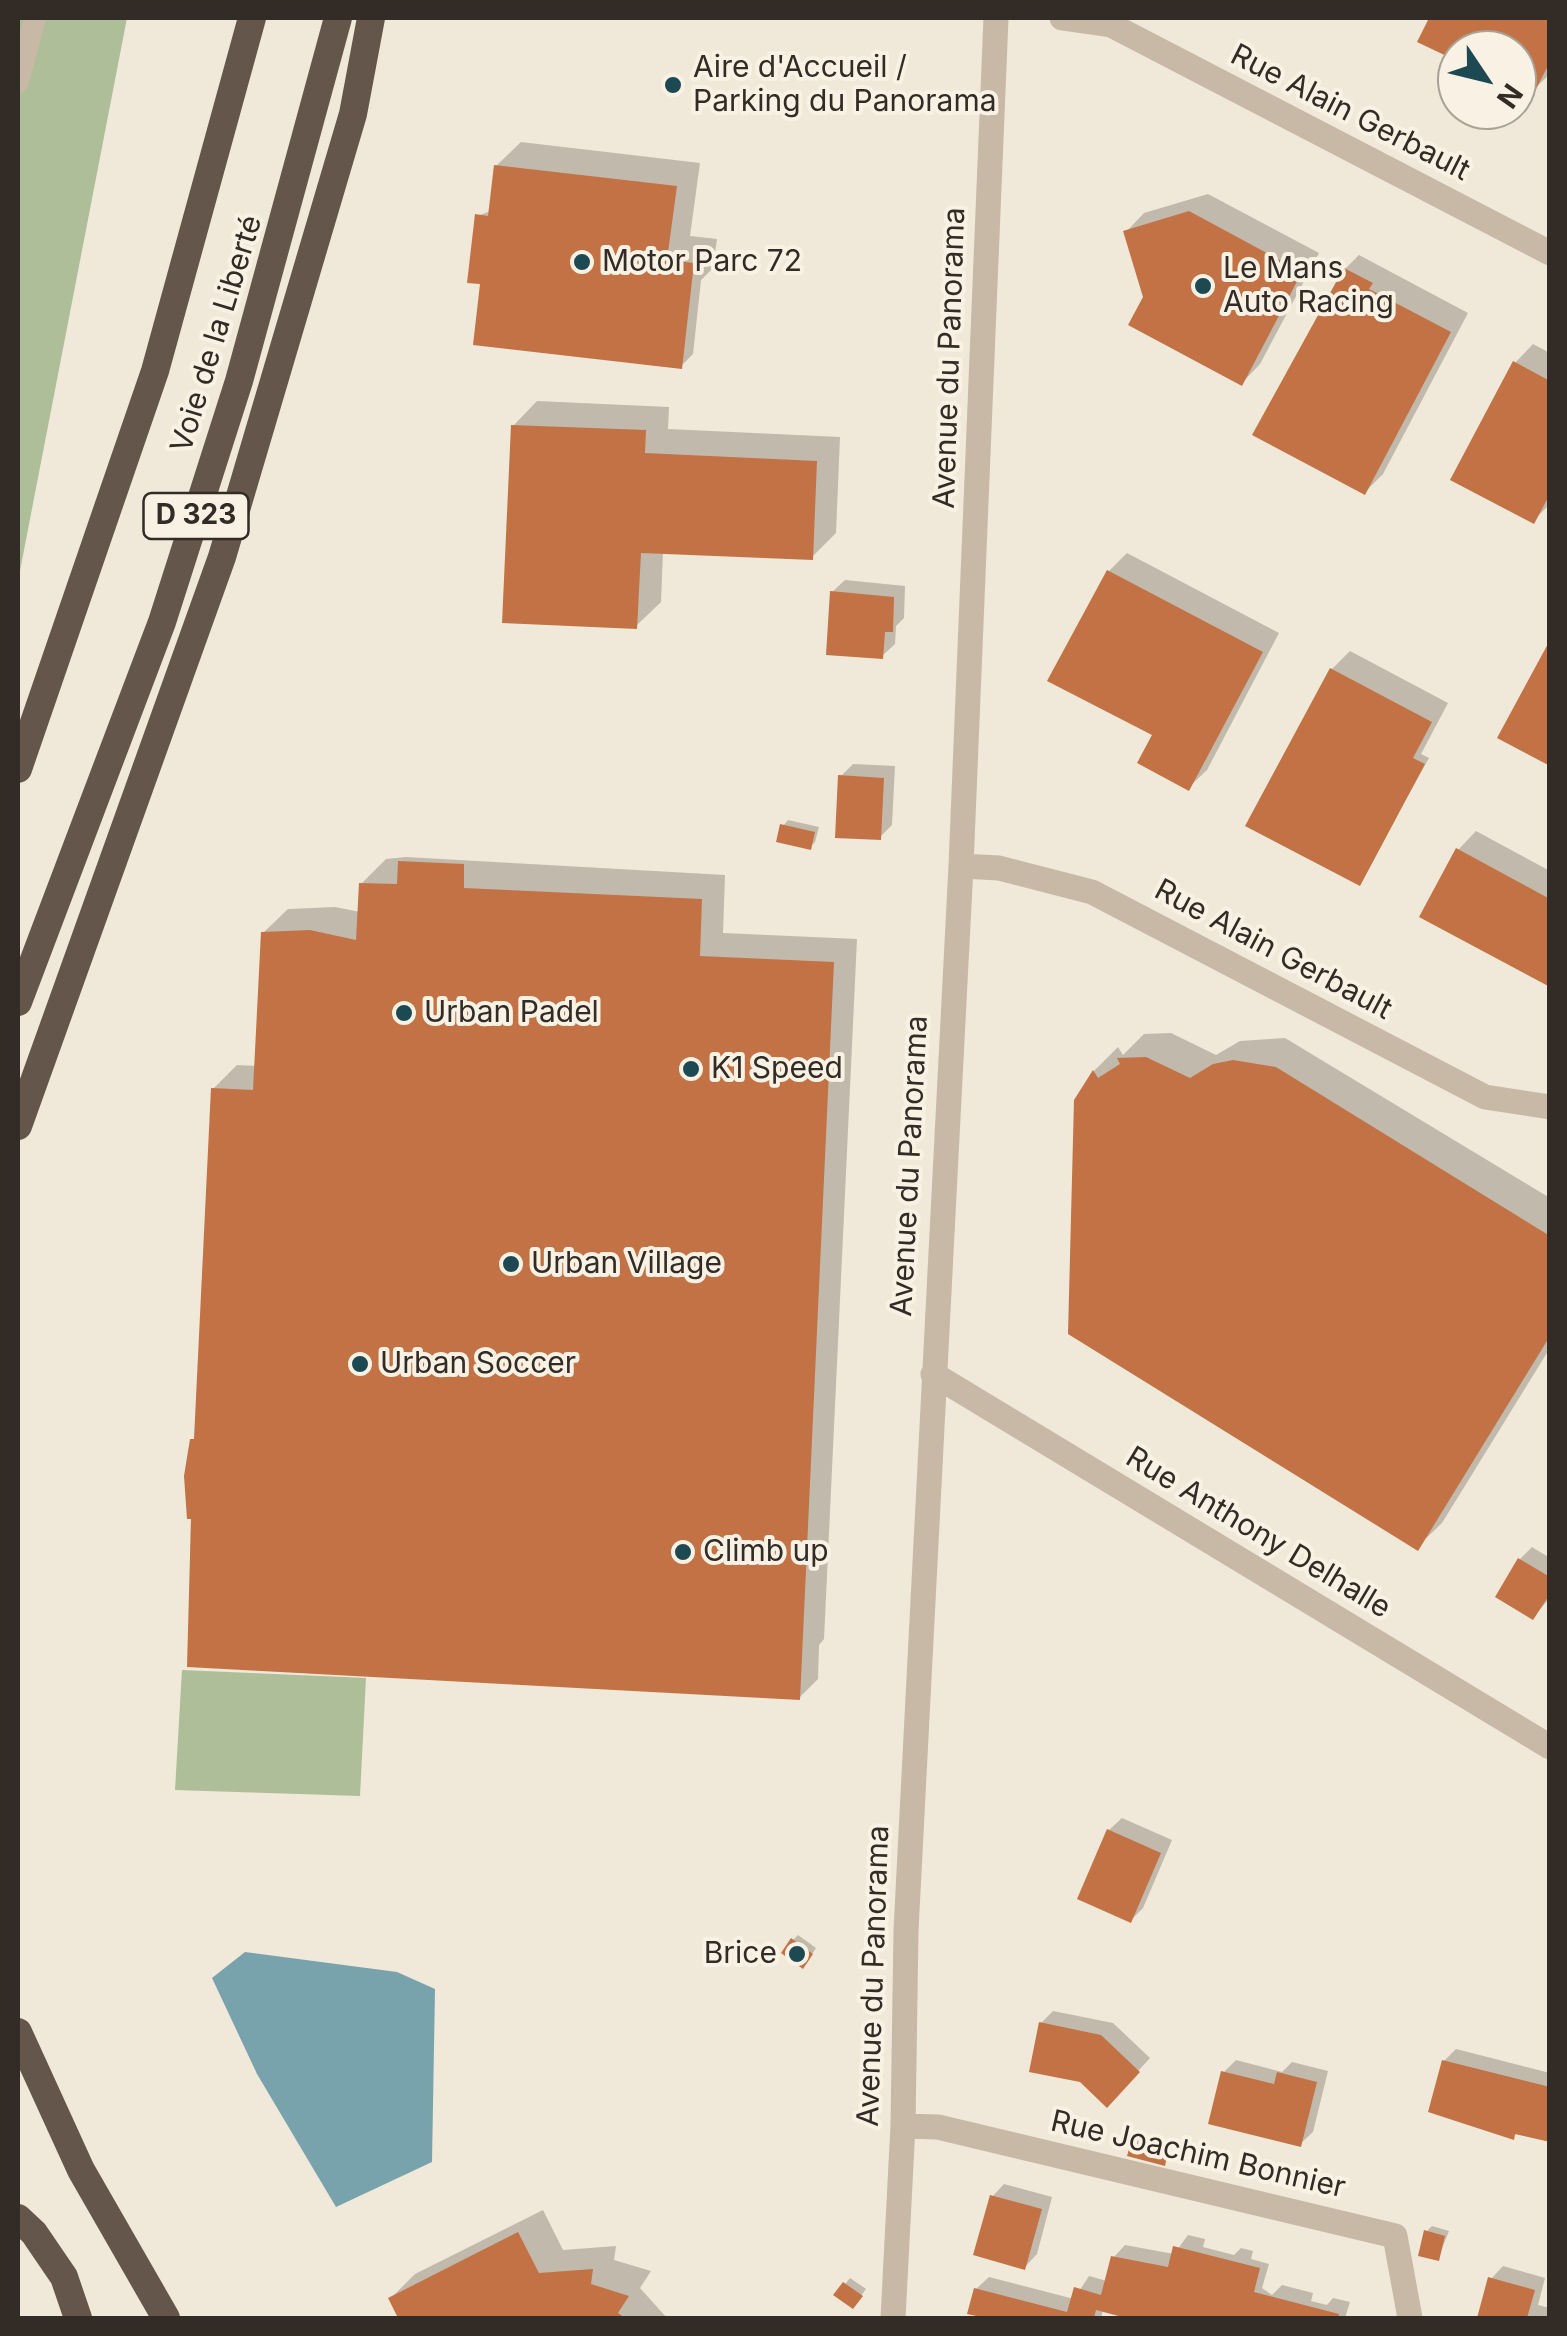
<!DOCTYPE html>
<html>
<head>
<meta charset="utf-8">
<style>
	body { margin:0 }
	#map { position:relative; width:1567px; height:2336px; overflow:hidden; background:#f0e8d8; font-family:Inter,sans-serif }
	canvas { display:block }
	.frame { position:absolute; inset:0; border:20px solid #332c26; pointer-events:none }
	.north { position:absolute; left:1437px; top:30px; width:100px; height:100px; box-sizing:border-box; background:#f8f1e4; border:2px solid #a9a298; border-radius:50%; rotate:125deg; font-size:28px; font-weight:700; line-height:40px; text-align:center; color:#332c26 }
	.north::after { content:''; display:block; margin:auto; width:35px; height:45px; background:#1d4953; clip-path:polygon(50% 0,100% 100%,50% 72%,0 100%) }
</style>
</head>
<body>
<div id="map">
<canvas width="1567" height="2336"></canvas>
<div class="frame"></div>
<div class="north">N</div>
</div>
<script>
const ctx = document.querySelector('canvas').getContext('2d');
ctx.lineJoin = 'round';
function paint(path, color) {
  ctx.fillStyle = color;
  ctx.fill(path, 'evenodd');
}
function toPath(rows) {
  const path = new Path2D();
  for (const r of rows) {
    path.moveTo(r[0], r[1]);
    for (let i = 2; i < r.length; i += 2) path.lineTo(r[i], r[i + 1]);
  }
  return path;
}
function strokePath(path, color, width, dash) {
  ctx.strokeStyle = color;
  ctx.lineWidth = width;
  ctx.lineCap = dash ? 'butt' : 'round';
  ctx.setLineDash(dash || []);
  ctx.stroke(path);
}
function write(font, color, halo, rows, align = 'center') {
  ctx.font = font + ' Inter,sans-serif';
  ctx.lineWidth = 8;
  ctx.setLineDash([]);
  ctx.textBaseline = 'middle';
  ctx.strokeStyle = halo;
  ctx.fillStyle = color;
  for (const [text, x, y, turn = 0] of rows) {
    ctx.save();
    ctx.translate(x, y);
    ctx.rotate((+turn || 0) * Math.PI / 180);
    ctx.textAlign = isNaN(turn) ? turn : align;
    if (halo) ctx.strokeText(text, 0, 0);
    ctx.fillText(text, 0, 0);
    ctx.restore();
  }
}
const green = toPath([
	[18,18,127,18,18,581],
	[182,1670,366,1678,360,1796,175,1790]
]);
const water = toPath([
	[245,1952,397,1972,435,1989,432,2162,336,2207,257,2074,212,1978]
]);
const shadow = toPath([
	[1432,18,1550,18,1550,74,1533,90,1517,82,1517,50,1457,50,1457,59,1420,40],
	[521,142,700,163,690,236,717,239,713,268,701,280,693,354,681,366,483,282,477,216,491,211,496,166],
	[1208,194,1319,253,1260,364,1242,383,1145,297,1126,232,1144,213],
	[1359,255,1468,313,1383,474,1365,492,1256,434,1340,274],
	[1533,344,1550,353,1550,504,1533,521,1515,363],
	[537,401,669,407,668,429,840,437,836,533,812,557,663,551,661,602,636,626,513,426],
	[1127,553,1279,633,1207,770,1188,788,1155,734,1109,571],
	[845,580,905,586,904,618,896,626,895,644,882,656,832,592],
	[1350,651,1448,703,1421,754,1429,758,1359,883,1332,669],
	[853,764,895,766,892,825,880,837,841,776],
	[788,820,819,827,815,842,810,847,783,826],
	[1476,831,1550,871,1550,984,1458,850],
	[406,857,725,875,723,933,857,939,824,1639,819,1645,818,1679,799,1698,189,1665,192,1440,197,1436,213,1089,237,1065,257,1066,263,933,288,909,335,907,360,912,361,884,386,859],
	[1171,1033,1216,1055,1240,1041,1285,1038,1550,1198,1550,1348,1442,1523,1417,1547,1091,1074,1118,1047,1123,1055,1144,1034],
	[1532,1547,1550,1558,1550,1598,1533,1617,1520,1559],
	[1122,1818,1172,1840,1143,1908,1131,1920,1109,1830],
	[798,1935,816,1948,808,1960,793,1940],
	[1053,2011,1113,2023,1150,2058,1119,2092,1041,2023],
	[1456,2049,1550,2073,1550,2140,1518,2132,1513,2137,1444,2061],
	[1236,2060,1282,2072,1292,2062,1328,2071,1313,2132,1300,2144,1224,2072],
	[1139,2138,1172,2146,1169,2158,1164,2163,1134,2143],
	[1004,2184,1052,2197,1037,2254,1025,2267,992,2197],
	[543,2210,563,2250,616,2246,614,2260,651,2271,640,2288,667,2318,401,2318,391,2298,415,2274],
	[1432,2226,1449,2231,1438,2258,1426,2232],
	[1188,2235,1205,2239,1203,2247,1234,2255,1241,2248,1253,2251,1251,2259,1269,2264,1262,2288,1272,2295,1282,2285,1313,2293,1311,2301,1327,2305,1333,2298,1350,2302,1345,2318,1135,2318,1103,2310,1101,2318,996,2318,971,2312,976,2289,989,2277,1074,2299,1089,2276,1107,2281,1113,2258,1125,2245,1174,2254],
	[1503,2266,1545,2278,1538,2305,1550,2308,1550,2318,1480,2318,1491,2279],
	[850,2278,866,2289,858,2300,837,2294]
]);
const building = toPath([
	[1429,18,1550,18,1550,62,1534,93,1517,85,1517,50,1457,50,1457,61,1417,42],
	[494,165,677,186,667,260,694,263,682,369,473,345,480,284,467,283,475,214,488,216],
	[1189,211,1302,272,1242,386,1128,325,1143,297,1123,231],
	[1344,268,1373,283,1369,289,1451,332,1365,495,1252,435],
	[1513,361,1550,381,1550,494,1534,524,1450,480],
	[511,425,646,430,645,453,817,461,813,560,641,553,637,629,502,623],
	[1107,570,1263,652,1189,791,1137,763,1152,735,1047,681],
	[830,591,894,597,893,632,885,632,883,659,826,655],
	[1550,640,1550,766,1497,738],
	[1330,668,1432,722,1413,758,1425,764,1360,886,1245,826],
	[838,775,884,778,881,840,835,838],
	[780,824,815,832,811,850,776,842],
	[1456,848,1550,899,1550,987,1419,917],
	[398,861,464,864,464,888,702,899,700,956,834,962,800,1700,187,1667,191,1519,187,1519,184,1476,190,1439,194,1439,211,1088,253,1090,261,932,310,930,356,940,359,883,397,884],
	[1146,1057,1190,1078,1213,1064,1233,1060,1276,1067,1550,1236,1550,1336,1418,1551,1068,1334,1074,1100,1093,1070,1098,1078,1120,1064,1117,1058],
	[1518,1558,1550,1577,1550,1594,1533,1620,1495,1597],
	[1107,1829,1161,1853,1131,1923,1077,1899],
	[791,1938,813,1954,803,1969,781,1953],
	[1039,2022,1101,2035,1140,2072,1107,2108,1080,2082,1029,2072],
	[1442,2060,1550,2087,1550,2142,1515,2134,1514,2140,1428,2112],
	[1221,2071,1274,2084,1277,2072,1317,2082,1301,2147,1208,2124],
	[1131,2142,1168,2151,1165,2166,1127,2156],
	[990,2195,1042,2209,1025,2270,973,2255],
	[1424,2230,1445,2236,1439,2261,1418,2256],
	[518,2232,539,2273,593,2269,591,2284,629,2296,618,2313,625,2318,398,2318,388,2298],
	[1173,2246,1260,2268,1254,2292,1339,2314,1338,2318,1126,2318,1096,2310,1094,2318,986,2318,967,2314,974,2288,1067,2312,1074,2287,1101,2295,1111,2256,1168,2267],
	[1488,2277,1535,2290,1527,2318,1477,2318],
	[843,2282,863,2296,853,2309,833,2295]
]);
const service = toPath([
	[18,82,35,18]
]);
const minor = toPath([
	[1062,18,1111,25,1550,253],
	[961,866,999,868,1092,892,1485,1097,1550,1107],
	[933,1374,1550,1747],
	[903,2126,938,2127,1395,2236,1410,2318],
	[893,2318,903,2126,906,1930,961,866,996,18]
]);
const trunk = toPath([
	[18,769,155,371,252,18],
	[18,1002,162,622,239,381,338,18],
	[18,1126,222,557,353,114,371,18],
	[18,2032,81,2170,166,2318],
	[18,2218,34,2233,64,2277,78,2318]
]);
const markers = [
	[673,85,10,"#1d4953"],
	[582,262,10,"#1d4953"],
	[1203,286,10,"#1d4953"],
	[404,1013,10,"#1d4953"],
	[691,1069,10,"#1d4953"],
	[511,1264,10,"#1d4953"],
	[360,1364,10,"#1d4953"],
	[683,1552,10,"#1d4953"],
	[797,1954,10,"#1d4953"]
];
const shields = [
	[196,516,105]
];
const shieldNames = [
	["D 323",196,516]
];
const poiNames = [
	["Aire d'Accueil /",693,68],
	["Parking du Panorama",693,102],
	["Motor Parc 72",602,262],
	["Le Mans",1223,269],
	["Auto Racing",1223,303],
	["Urban Padel",424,1013],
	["K1 Speed",711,1069],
	["Urban Village",531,1264],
	["Urban Soccer",380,1364],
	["Climb up",703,1552],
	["Brice",777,1954,"right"]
];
const streetNames = [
	["Rue Alain Gerbault",1350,113,27],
	["Voie de la Liberté",217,334,-73],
	["Avenue du Panorama",950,358,-88],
	["Rue Alain Gerbault",1273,950,28],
	["Avenue du Panorama",910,1166,-87],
	["Rue Anthony Delhalle",1258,1533,31],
	["Avenue du Panorama",874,1976,-88],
	["Rue Joachim Bonnier",1198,2155,13]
];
paint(green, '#adbe99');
paint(water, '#78a3ac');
paint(shadow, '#0003');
paint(building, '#c27244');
strokePath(service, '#c7b9a5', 22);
strokePath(minor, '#c7b9a5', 25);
strokePath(trunk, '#64564a', 28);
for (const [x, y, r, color] of markers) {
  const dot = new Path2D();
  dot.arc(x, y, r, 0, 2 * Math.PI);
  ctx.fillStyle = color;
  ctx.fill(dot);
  strokePath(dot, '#f8f1e4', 4);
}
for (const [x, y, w] of shields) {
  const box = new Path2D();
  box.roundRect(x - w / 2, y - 23, w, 46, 8);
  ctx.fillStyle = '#f8f1e4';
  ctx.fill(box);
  strokePath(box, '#332c26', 2.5);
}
write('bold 28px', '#332c26', null, shieldNames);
write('30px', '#332c26', '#f8f1e4', poiNames, 'left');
write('30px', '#332c26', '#f8f1e4', streetNames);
</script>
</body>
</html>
